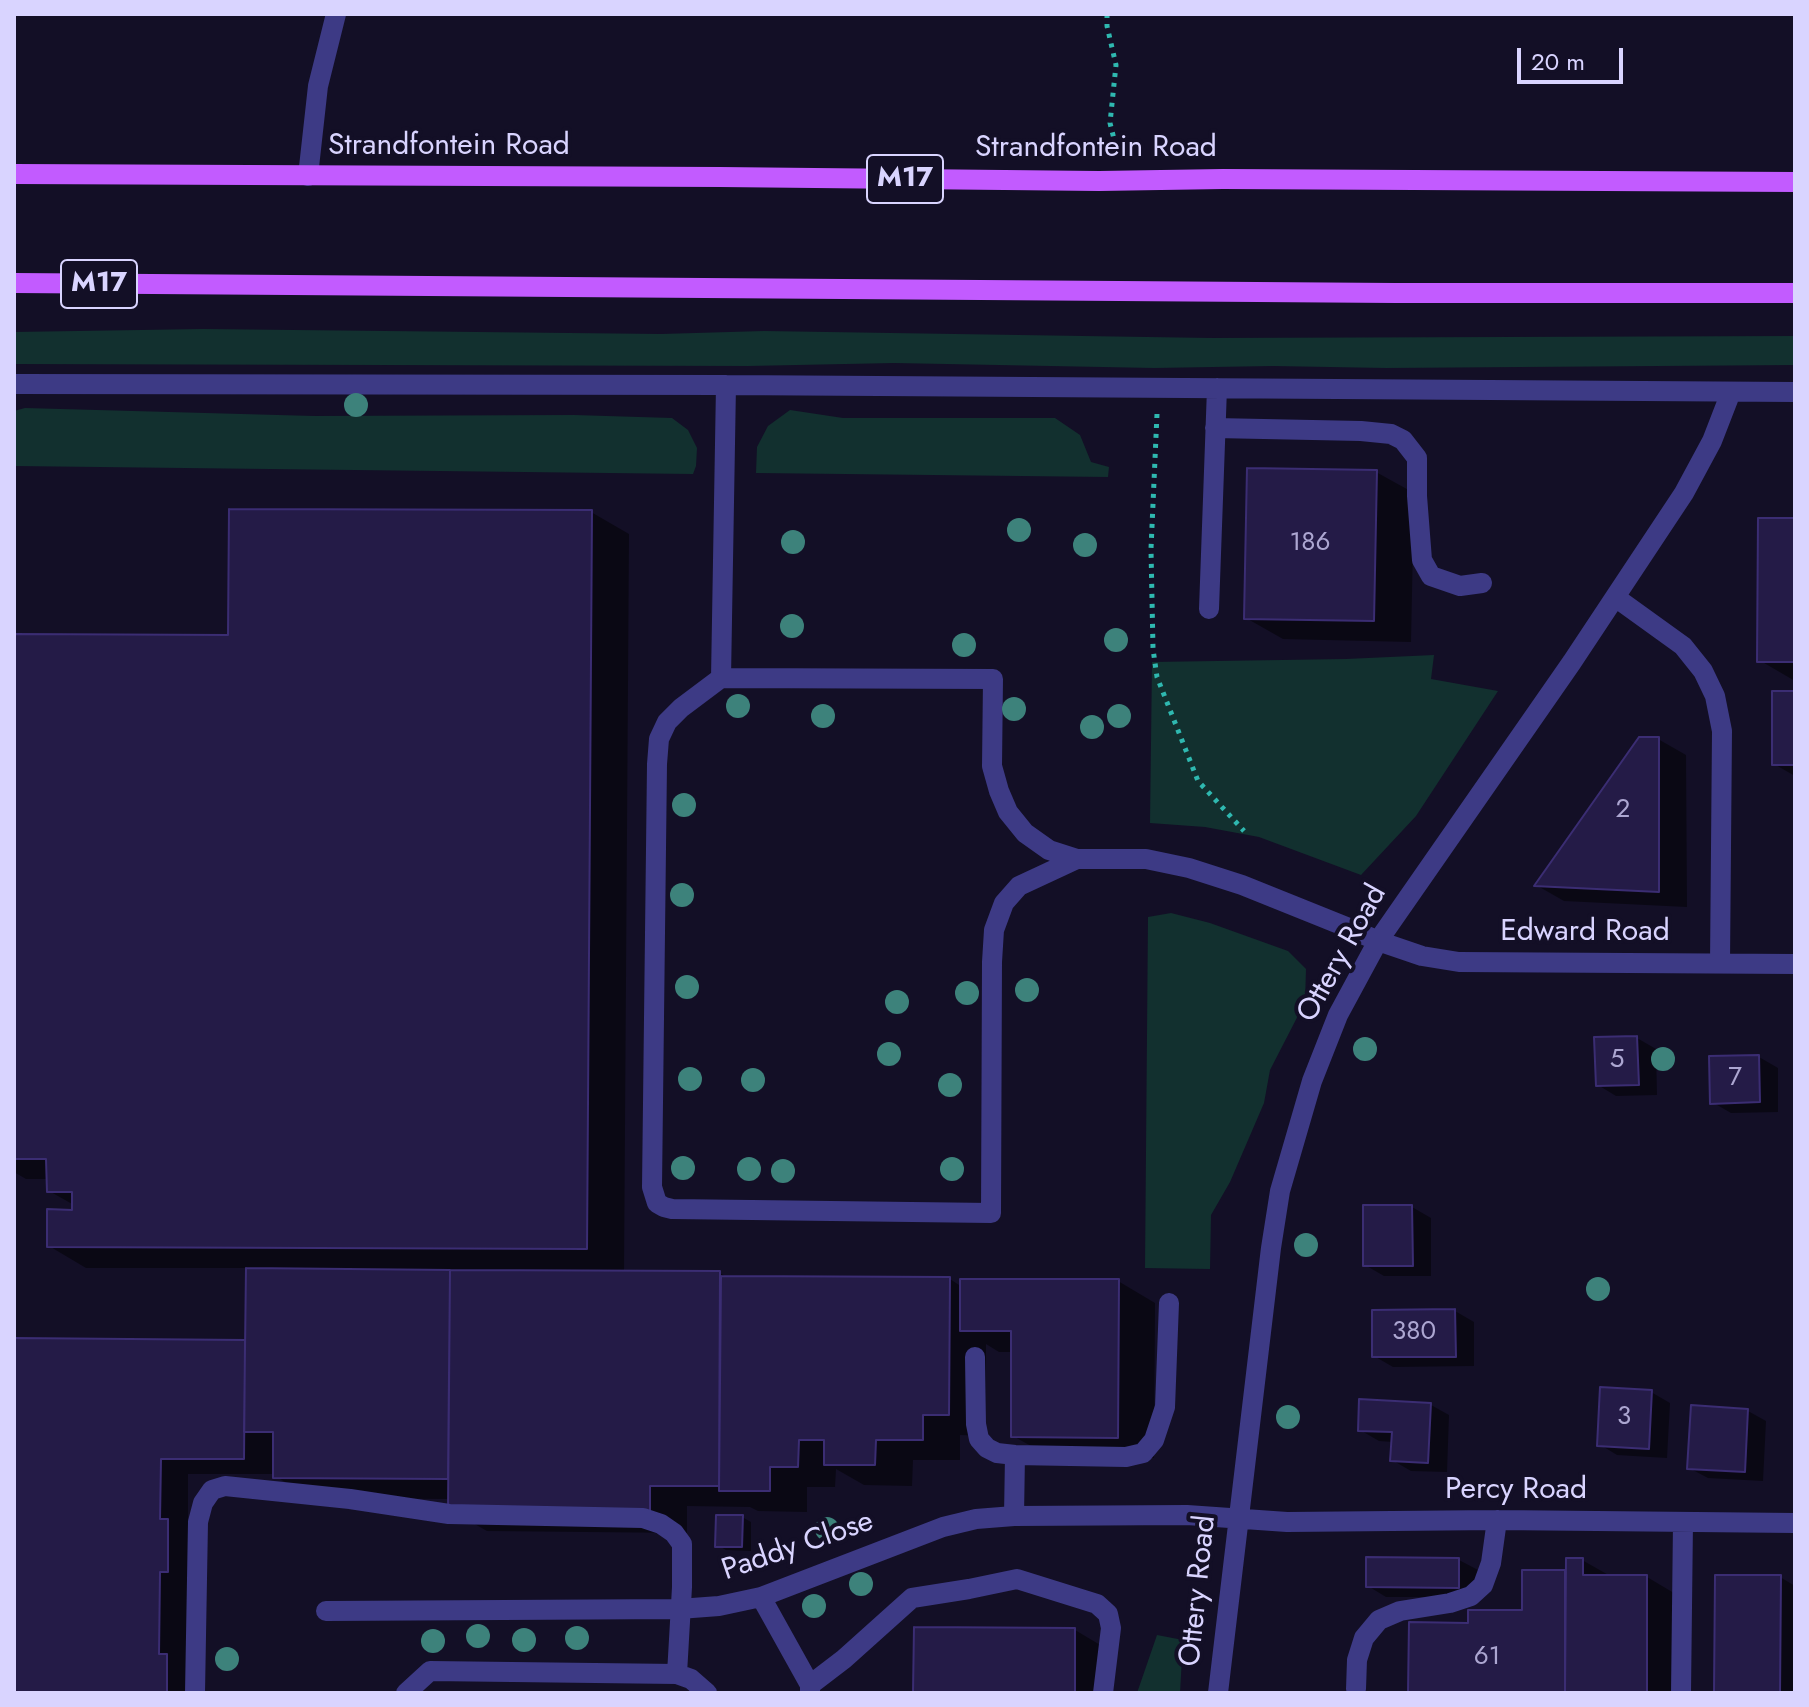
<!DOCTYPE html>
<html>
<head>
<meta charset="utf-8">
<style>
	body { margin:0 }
	#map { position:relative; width:1809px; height:1707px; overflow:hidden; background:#130f26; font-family:Jost,sans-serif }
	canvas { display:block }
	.frame { position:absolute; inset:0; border:16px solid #d9d4ff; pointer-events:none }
	.scale { position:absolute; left:1517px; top:48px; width:106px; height:36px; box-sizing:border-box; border:4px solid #d9d4ff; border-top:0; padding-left:10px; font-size:24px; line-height:28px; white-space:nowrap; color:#d9d4ff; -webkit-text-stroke:6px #130f26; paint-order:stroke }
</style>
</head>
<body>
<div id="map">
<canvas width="1809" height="1707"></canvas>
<div class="frame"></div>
<div class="scale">20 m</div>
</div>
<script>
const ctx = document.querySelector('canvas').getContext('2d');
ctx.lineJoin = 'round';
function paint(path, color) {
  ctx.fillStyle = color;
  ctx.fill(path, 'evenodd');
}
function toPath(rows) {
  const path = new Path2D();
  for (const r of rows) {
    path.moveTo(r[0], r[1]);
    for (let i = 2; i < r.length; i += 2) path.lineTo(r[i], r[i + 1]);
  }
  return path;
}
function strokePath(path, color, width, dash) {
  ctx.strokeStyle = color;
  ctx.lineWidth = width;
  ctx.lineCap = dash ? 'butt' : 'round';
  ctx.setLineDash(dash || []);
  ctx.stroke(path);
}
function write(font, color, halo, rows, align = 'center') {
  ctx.font = font + ' Jost,sans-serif';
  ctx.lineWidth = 8;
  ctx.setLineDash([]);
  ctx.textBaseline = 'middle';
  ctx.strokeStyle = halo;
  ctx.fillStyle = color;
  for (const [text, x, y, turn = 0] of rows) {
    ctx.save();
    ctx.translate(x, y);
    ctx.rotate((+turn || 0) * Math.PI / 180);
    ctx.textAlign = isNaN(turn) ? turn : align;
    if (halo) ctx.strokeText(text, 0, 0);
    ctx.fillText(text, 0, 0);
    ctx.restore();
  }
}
const green = toPath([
	[203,329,661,334,764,331,1211,338,1795,336,1795,365,1386,368,1273,366,1154,368,894,363,748,366,14,364,14,332],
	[25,408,314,416,574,415,672,418,688,430,697,448,696,466,693,474,14,466,14,411],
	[790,410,843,418,1055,418,1080,435,1091,462,1109,467,1108,477,756,473,757,447,768,426],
	[1434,655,1431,679,1498,691,1416,816,1361,875,1259,837,1205,827,1150,823,1152,662,1346,659],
	[1171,913,1210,923,1288,951,1306,969,1305,1002,1270,1070,1264,1103,1230,1182,1211,1215,1210,1269,1145,1268,1148,917],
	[1157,1635,1183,1640,1180,1693,1137,1693]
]);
const shadow = toPath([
	[1376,472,1414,493,1411,642,1283,639,1246,618],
	[591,512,629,534,624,1273,720,1273,728,1278,950,1279,962,1287,1118,1281,1155,1303,1154,1458,1051,1457,1013,1436,1013,1352,999,1352,986,1344,986,1436,960,1435,960,1460,913,1460,912,1486,864,1485,836,1469,835,1487,807,1487,807,1512,758,1511,750,1507,687,1506,687,1533,487,1531,450,1510,450,1499,312,1498,275,1476,275,1474,188,1474,188,1532,195,1693,14,1693,14,1340,244,1342,247,1343,248,1268,86,1268,49,1246,74,1212,74,1205,49,1191,49,1179,26,1179,14,1172,14,636,230,637],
	[1795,520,1795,681,1759,660],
	[1795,693,1795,776,1774,764],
	[1658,739,1686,755,1687,907,1564,901,1536,885],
	[1637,1038,1656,1049,1657,1095,1616,1096,1598,1085],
	[1759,1057,1778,1068,1778,1112,1731,1113,1712,1102],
	[1412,1207,1431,1218,1431,1276,1384,1276,1365,1265],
	[1455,1311,1474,1322,1474,1366,1393,1367,1374,1356],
	[1651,1392,1670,1403,1667,1458,1617,1455,1599,1444],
	[1431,1405,1449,1415,1447,1472,1411,1471,1392,1460,1393,1442,1379,1441,1360,1430],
	[1748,1411,1766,1421,1763,1481,1708,1478,1689,1468],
	[742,1517,751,1522,751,1551,726,1550,717,1545],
	[1459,1560,1478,1570,1477,1597,1386,1597,1368,1586],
	[1582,1560,1612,1577,1647,1577,1684,1599,1684,1693,1410,1693,1470,1625,1524,1612,1524,1572,1567,1572],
	[1780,1577,1795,1586,1795,1693,1716,1693],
	[1075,1630,1112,1652,1112,1693,916,1693]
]);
const building = toPath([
	[1247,468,1377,470,1374,621,1244,619,1247,468],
	[229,509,592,510,587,1249,47,1247,47,1209,72,1210,72,1192,47,1192,46,1159,14,1159,14,634,228,635,229,509],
	[1758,518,1795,518,1795,662,1757,662,1758,518],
	[1772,691,1795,691,1795,765,1772,765,1772,691],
	[1639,737,1659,737,1659,892,1534,886,1639,737],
	[1637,1036,1639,1085,1596,1086,1594,1037,1637,1036],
	[1759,1055,1760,1102,1710,1104,1709,1056,1759,1055],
	[1363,1205,1412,1205,1413,1266,1363,1266,1363,1205],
	[246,1268,450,1270,448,1479,273,1478,273,1432,244,1432,246,1268],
	[450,1270,720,1271,719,1486,650,1486,650,1512,448,1511,450,1270],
	[721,1276,950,1277,949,1415,923,1415,923,1440,876,1440,875,1465,824,1465,824,1440,799,1440,798,1467,770,1467,770,1491,719,1491,721,1276],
	[960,1279,1119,1279,1118,1438,1011,1437,1011,1331,960,1331,960,1279],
	[1455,1309,1456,1357,1372,1357,1372,1310,1455,1309],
	[14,1338,245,1340,244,1459,161,1459,160,1519,168,1519,168,1572,160,1572,159,1654,167,1654,167,1693,14,1693,14,1338],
	[1600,1387,1652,1390,1649,1449,1597,1446,1600,1387],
	[1359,1399,1431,1403,1428,1463,1390,1461,1392,1432,1358,1431,1359,1399],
	[1691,1405,1748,1409,1745,1472,1687,1469,1691,1405],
	[716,1515,743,1515,742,1547,715,1547,716,1515],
	[1366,1557,1459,1558,1459,1588,1366,1587,1366,1557],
	[1566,1558,1583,1558,1583,1575,1647,1575,1647,1693,1565,1693,1566,1558],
	[1522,1570,1565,1570,1565,1693,1408,1693,1409,1622,1468,1623,1468,1610,1522,1610,1522,1570],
	[1715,1575,1781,1575,1780,1693,1714,1693,1715,1575],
	[914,1627,1075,1628,1075,1693,913,1693,914,1627]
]);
const path = toPath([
	[1107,14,1107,26,1116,65,1110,123,1115,143],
	[1157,414,1151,549,1153,649,1157,677,1198,781,1244,831]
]);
const minor = toPath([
	[308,176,318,86,336,14],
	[14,384,726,385,1795,392],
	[726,385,721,678,993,679,992,766,999,791,1008,812,1025,833,1049,850,1077,859,1146,859,1189,868,1242,885,1349,928,1378,941,1422,956,1459,962,1795,964],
	[1215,428,1361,431,1391,434,1403,440,1417,458,1417,496,1422,560,1431,576,1460,586,1482,583],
	[1615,597,1683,646,1703,671,1715,696,1722,731,1720,963],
	[1209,609,1217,388],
	[721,678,681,708,667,722,659,739,657,764,652,1187,657,1203,664,1207,672,1209,991,1213,992,962,994,930,1004,903,1019,886,1077,859],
	[975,1357,976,1424,979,1439,987,1448,997,1453,1015,1455,1126,1457,1143,1453,1154,1440,1165,1407,1169,1303],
	[1014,1516,1015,1455],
	[761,1597,810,1685],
	[326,1611,679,1609,719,1606,761,1597,943,1527,976,1519,1014,1516,1187,1515,1287,1522,1497,1520,1795,1523],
	[1356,1689,1357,1660,1364,1638,1379,1620,1400,1611,1450,1603,1471,1596,1483,1585,1491,1563,1497,1520],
	[195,1693,198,1522,203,1503,212,1490,225,1486,350,1499,449,1514,643,1518,661,1524,674,1533,682,1544,682,1587,677,1674],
	[406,1693,430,1671,677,1674,691,1679,707,1693],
	[810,1693,810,1685,844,1659,912,1598,969,1589,1017,1579,1097,1604,1108,1614,1111,1628,1103,1693],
	[1218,1693,1271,1248,1280,1191,1312,1081,1338,1015,1378,941,1572,662,1684,493,1712,441,1731,392],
	[1681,1693,1683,1522]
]);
const major = toPath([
	[14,174,720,177,1099,181,1223,179,1795,182],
	[14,283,1395,293,1795,293]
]);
const trees = [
	[356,405],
	[1019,530],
	[793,542],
	[1085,545],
	[792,626],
	[1116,640],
	[964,645],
	[738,706],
	[1014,709],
	[823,716],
	[1119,716],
	[1092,727],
	[684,805],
	[682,895],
	[687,987],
	[1027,990],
	[967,993],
	[897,1002],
	[1365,1049],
	[889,1054],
	[1663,1059],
	[690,1079],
	[753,1080],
	[950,1085],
	[683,1168],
	[749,1169],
	[952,1169],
	[783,1171],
	[1306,1245],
	[1598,1289],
	[1288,1417],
	[827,1529],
	[861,1584],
	[814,1606],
	[478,1636],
	[577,1638],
	[524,1640],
	[433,1641],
	[227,1659]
];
const numberNames = [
	["186",1310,544],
	["2",1623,811],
	["5",1617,1061],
	["7",1735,1079],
	["380",1414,1333],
	["3",1624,1418],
	["61",1487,1658]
];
const shields = [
	[905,179,76],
	[99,284,76]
];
const shieldNames = [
	["M17",905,179],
	["M17",99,284]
];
const streetNames = [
	["Strandfontein Road",449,147],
	["Strandfontein Road",1096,149],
	["Edward Road",1585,933],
	["Ottery Road",1343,954,-61],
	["Percy Road",1516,1491],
	["Paddy Close",798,1547,-19],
	["Ottery Road",1199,1591,-84]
];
paint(green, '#12302f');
paint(shadow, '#0007');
paint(building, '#241b47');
strokePath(building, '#3b2d73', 2);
strokePath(path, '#2fb8b0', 5, [4, 6]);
strokePath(minor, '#3d3a85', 20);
strokePath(major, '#c25bff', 20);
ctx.fillStyle = '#3d827b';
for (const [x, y] of trees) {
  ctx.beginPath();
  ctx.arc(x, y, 12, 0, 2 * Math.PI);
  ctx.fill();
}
write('26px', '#aca6d1', null, numberNames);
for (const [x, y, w] of shields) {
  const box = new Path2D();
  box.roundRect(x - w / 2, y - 24, w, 48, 6);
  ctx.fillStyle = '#130f26';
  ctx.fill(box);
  strokePath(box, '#d9d4ff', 2);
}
write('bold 28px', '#d9d4ff', null, shieldNames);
write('30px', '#d9d4ff', '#130f26', streetNames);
</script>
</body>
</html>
